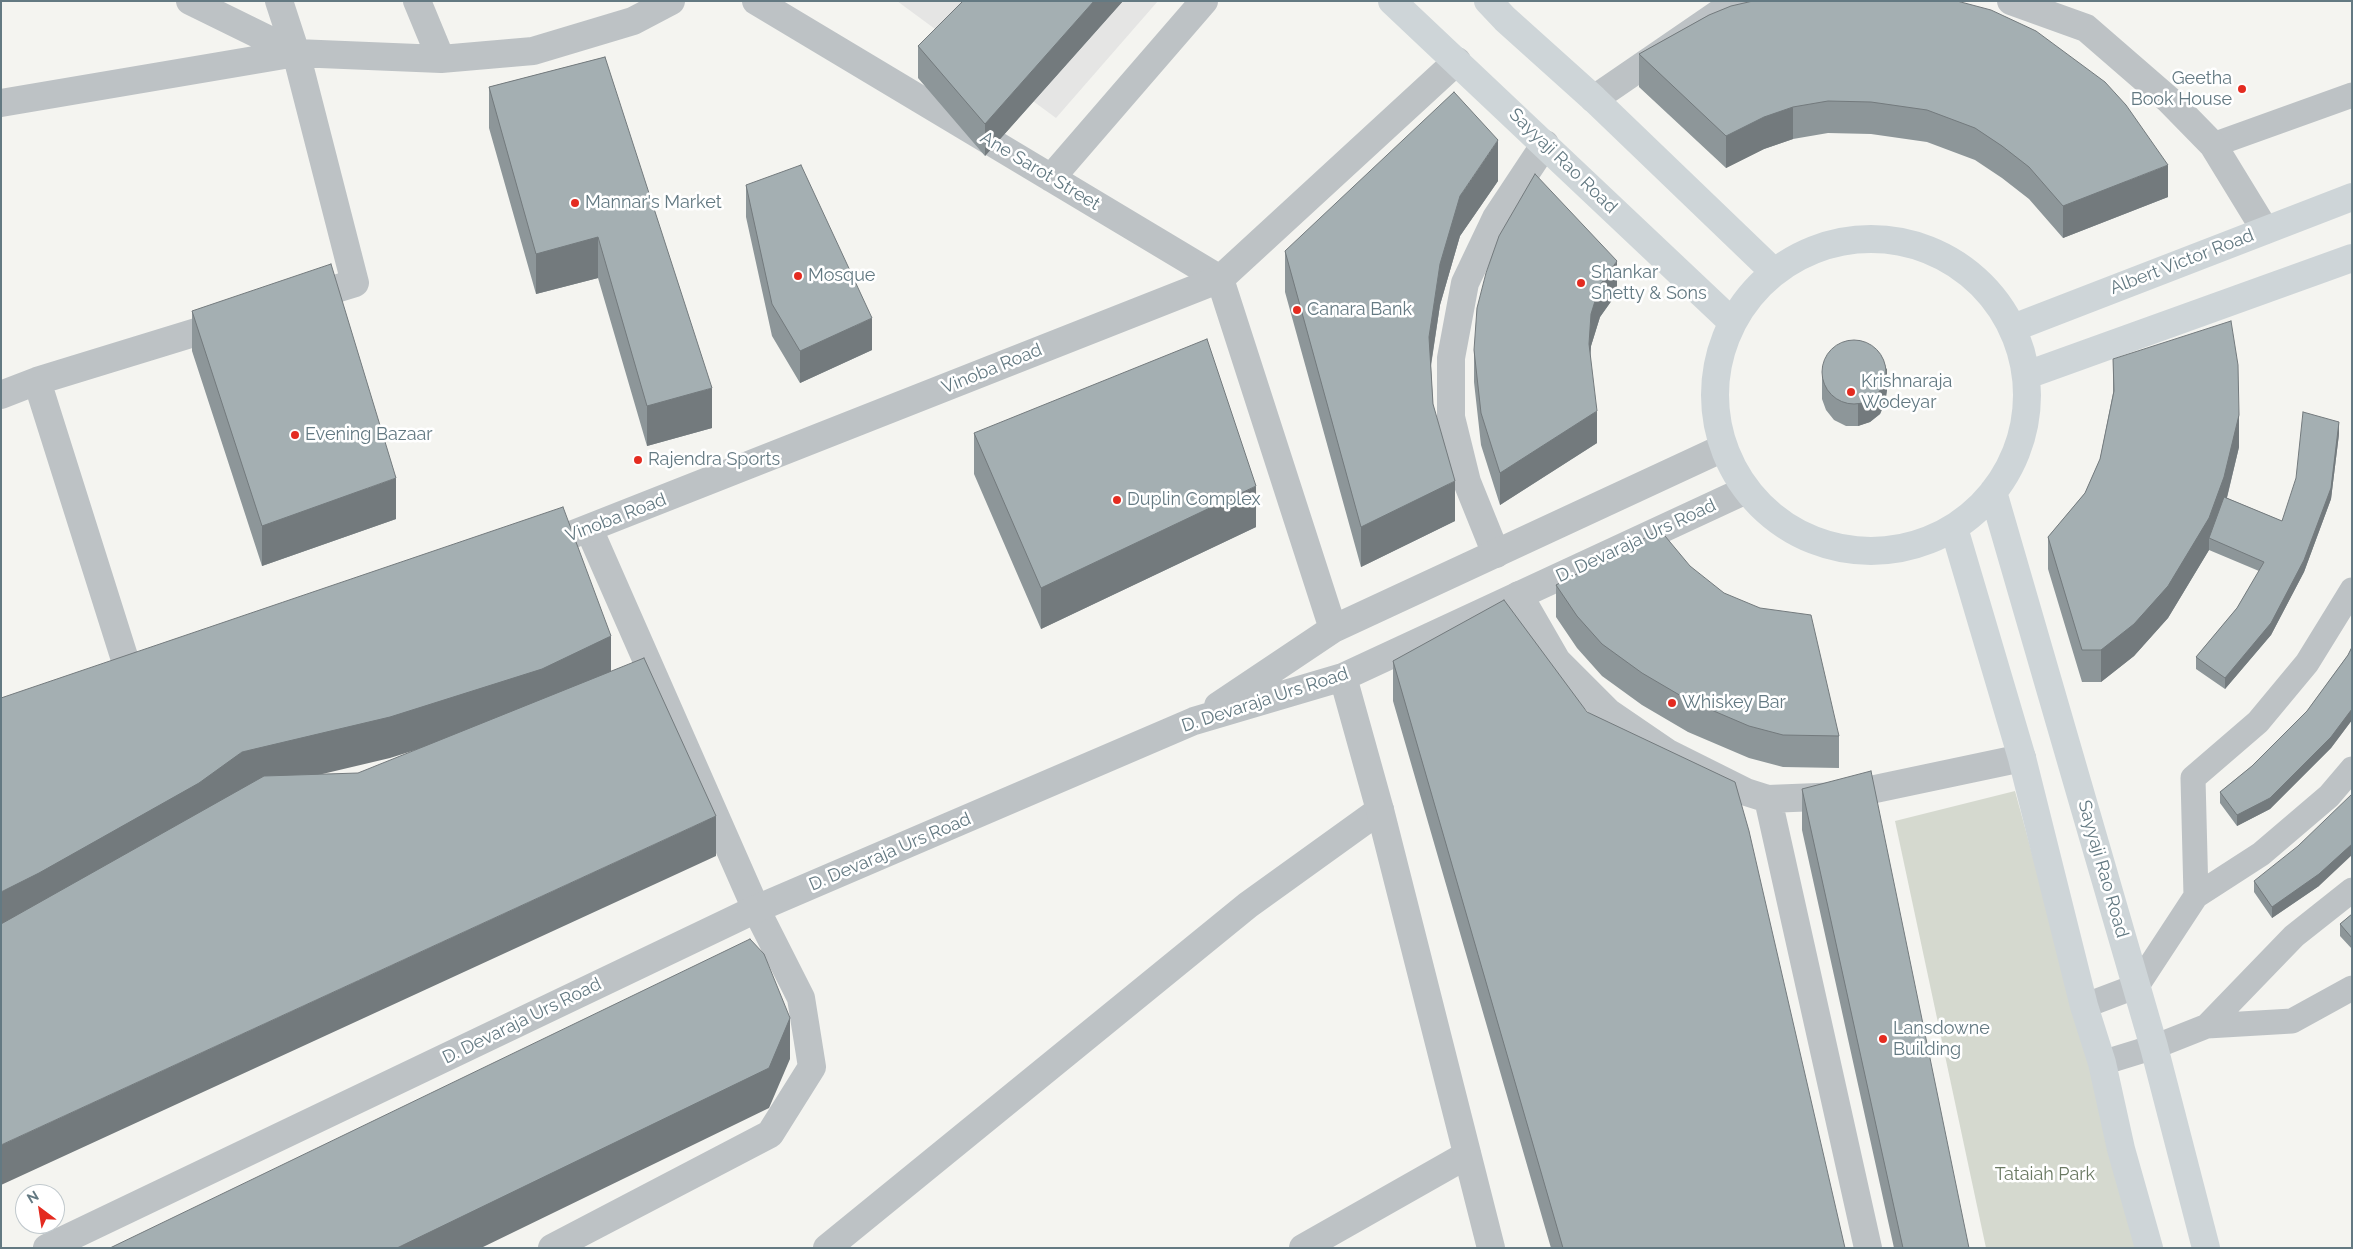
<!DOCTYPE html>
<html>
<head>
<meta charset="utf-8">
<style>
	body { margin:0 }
	#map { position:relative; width:2353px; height:1249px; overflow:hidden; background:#f4f4f0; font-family:Raleway,sans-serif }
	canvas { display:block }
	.frame { position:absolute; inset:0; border:2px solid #637982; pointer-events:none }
	.north { position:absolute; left:15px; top:1184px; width:50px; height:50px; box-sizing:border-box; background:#fff; border:1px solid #c1c9cd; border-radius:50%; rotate:329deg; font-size:14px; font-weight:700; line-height:20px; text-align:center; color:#637982 }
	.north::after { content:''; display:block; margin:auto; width:18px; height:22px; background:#e42b20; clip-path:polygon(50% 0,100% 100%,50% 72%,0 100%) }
</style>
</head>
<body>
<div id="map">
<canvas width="2353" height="1249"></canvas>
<div class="frame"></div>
<div class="north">N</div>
</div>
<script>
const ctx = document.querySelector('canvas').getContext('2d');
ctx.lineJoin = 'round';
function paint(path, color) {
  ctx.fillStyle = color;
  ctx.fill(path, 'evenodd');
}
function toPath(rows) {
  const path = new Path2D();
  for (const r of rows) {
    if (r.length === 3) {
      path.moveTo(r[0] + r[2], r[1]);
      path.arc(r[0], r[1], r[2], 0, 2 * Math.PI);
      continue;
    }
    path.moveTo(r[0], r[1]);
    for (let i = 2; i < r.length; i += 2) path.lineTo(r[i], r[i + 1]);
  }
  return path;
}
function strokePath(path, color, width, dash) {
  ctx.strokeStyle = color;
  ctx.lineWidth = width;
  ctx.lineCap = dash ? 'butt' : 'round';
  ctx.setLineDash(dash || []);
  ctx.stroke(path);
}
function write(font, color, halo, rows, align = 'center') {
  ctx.font = font + ' Raleway,sans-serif';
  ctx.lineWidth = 5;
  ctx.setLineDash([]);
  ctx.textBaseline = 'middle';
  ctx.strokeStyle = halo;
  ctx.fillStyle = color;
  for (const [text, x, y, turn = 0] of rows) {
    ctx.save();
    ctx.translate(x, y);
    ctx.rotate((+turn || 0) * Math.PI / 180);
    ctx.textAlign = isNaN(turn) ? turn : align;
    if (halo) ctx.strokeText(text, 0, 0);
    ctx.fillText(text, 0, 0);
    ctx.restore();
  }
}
const built = toPath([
	[897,1,1158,1,1056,118]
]);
const green = toPath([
	[2015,791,2140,1248,1986,1248,1895,821]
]);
const service = toPath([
	[2213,145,2352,95],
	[2196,896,2193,778,2258,722,2307,663,2352,590],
	[2084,1006,2137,986,2196,896,2261,854,2329,796,2352,769],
	[2207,1026,2292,1021,2352,988],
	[2102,1063,2154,1047,2207,1026,2294,936,2352,890]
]);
const minor = toPath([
	[190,1,296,53,441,59,533,51,633,21,671,1],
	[279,1,296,53,355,283,303,299],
	[417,1,441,59],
	[756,1,1220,279],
	[2011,1,2086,28,2169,100,2213,145,2265,230],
	[1594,99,1737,1],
	[1,103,296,53],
	[1051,178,1204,1],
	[37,381,133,685],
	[1,395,37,381,226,323],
	[1496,554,1467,482,1451,417,1451,358,1465,283,1496,218,1545,144],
	[1519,595,1557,661,1608,712,1668,753,1746,792,1768,799,1868,1248],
	[1768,799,1842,796,2022,758],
	[552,1248,770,1134,812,1067,801,998,756,909,589,529],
	[827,1248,1248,905,1380,810],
	[1303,1248,1467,1155]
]);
const tertiary = toPath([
	[1220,279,1333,629],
	[538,548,1220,279,1457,61],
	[1343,677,1380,810,1491,1248],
	[1218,706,1333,629,1723,448],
	[47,1248,756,909,1194,721,1343,677,1746,490]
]);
const secondary = toPath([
	[1392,1,1732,322],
	[1488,1,1505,19,1594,99,1774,272],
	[1871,395,156],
	[2013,328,2352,197],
	[2027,375,2352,258],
	[1993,492,2154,1047,2206,1248],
	[1954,528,2022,758,2084,1006,2102,1063,2121,1149,2149,1248]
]);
const wall = toPath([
	[963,1,1123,1,985,156,918,78,918,46],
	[1709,15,2168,197,2063,238,2029,199,2002,178,1975,160,1927,142,1871,134,1828,133,1793,139,1764,149,1726,168,1639,87,1639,54],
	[605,57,712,428,647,446,598,278,536,294,489,128,489,87],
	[1498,181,1460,236,1440,305,1431,366,1433,404,1455,521,1361,567,1285,292,1285,251],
	[746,185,872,350,800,383,772,336,746,217],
	[1617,293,1600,317,1591,346,1590,354,1597,443,1500,505,1481,445,1474,382,1474,350],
	[192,311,396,519,262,566,192,351],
	[2113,359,2239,447,2227,498,2282,521,2339,434,2331,499,2304,572,2271,635,2225,689,2196,669,2196,657,2237,608,2259,571,2209,550,2168,618,2134,656,2101,682,2082,682,2048,569,2048,537,2085,493,2100,459,2113,393],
	[1822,376,1887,390,1885,403,1880,414,1870,422,1858,426,1846,426,1834,420,1826,410,1822,399],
	[974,433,1256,527,1041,629,974,474],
	[1690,566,1839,736,1839,768,1783,767,1749,758,1688,732,1642,705,1602,676,1577,648,1556,617,1556,585],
	[2352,647,2352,720,2331,748,2270,809,2237,826,2220,803,2220,792,2252,766,2307,711,2348,655],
	[1393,661,1587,712,1845,1248,1551,1248,1393,701],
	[1802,789,1969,1248,1894,1248,1802,830],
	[2254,881,2319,886,2272,918,2254,892],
	[2352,914,2352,949,2340,936,2340,924]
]);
const shadedWall = toPath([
	[1094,1,1123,1,985,156,985,124],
	[1793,107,1793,139,1764,149,1726,168,1726,136,1764,117],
	[1498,140,1498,181,1460,236,1440,305,1429,377,1429,337,1440,264,1460,196],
	[2168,165,2168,197,2063,238,2063,206],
	[598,237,598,278,536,294,536,254],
	[1617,261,1617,293,1600,317,1591,346,1589,376,1589,344,1591,314,1600,285],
	[872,318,872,350,800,383,800,351],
	[1887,368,1887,390,1885,403,1880,414,1870,422,1858,426,1858,404],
	[712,388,712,428,647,446,647,406],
	[1597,411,1597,443,1500,505,1500,473],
	[2239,415,2239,447,2224,509,2209,538,2209,550,2168,618,2134,656,2101,682,2101,650],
	[2339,422,2339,434,2331,499,2304,572,2271,635,2225,689,2225,678],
	[396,478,396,519,262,566,262,526],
	[1455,481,1455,521,1361,567,1361,527],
	[1256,486,1256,527,1041,629,1041,588],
	[611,636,611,676,542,710,390,758,242,793,1,932,1,892,242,752],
	[2352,709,2352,720,2331,748,2270,809,2237,826,2237,815],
	[716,816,716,856,1,1185,1,1145],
	[2352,844,2352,855,2319,886,2272,918,2272,907],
	[790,1018,790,1059,769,1108,481,1248,397,1248]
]);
const building = toPath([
	[963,1,1094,1,985,124,918,46,963,1],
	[1753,1,1957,1,1991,10,2036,31,2105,82,2126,105,2168,165,2063,206,2029,167,2002,146,1975,128,1927,110,1871,102,1828,101,1793,107,1764,117,1726,136,1639,54,1709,15,1731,6,1753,1],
	[605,57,712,388,647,406,598,237,536,254,489,87,605,57],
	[1454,92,1498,140,1460,196,1440,264,1429,337,1433,404,1455,481,1361,527,1285,251,1454,92],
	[801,165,872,318,800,351,772,304,746,185,801,165],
	[1535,174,1617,261,1600,285,1591,314,1589,344,1597,411,1500,473,1481,413,1474,350,1477,308,1486,273,1499,236,1535,174],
	[331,264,396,478,262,526,192,311,331,264],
	[2231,321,2238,365,2239,415,2224,477,2209,518,2168,586,2134,624,2101,650,2082,650,2048,537,2085,493,2100,459,2114,391,2113,359,2231,321],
	[1207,339,1256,486,1041,588,974,433,1207,339],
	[1854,372,32],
	[2303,412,2339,422,2331,488,2304,560,2271,623,2225,678,2196,657,2237,608,2264,562,2209,538,2224,497,2282,521,2296,478,2303,412],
	[563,507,611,636,542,669,390,717,242,752,199,783,39,873,1,892,1,698,563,507],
	[1660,530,1690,566,1724,593,1760,608,1811,615,1839,736,1783,735,1749,726,1688,700,1642,673,1602,644,1577,616,1556,585,1660,530],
	[1504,600,1587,712,1735,782,1749,831,1845,1248,1563,1248,1393,661,1504,600],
	[2352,647,2352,709,2331,737,2270,798,2237,815,2220,792,2252,766,2307,711,2348,655,2352,647],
	[644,658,716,816,1,1145,1,924,264,776,358,773,644,658],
	[1871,771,1969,1248,1903,1248,1802,789,1871,771],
	[2352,794,2352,844,2319,874,2272,907,2254,881,2298,846,2352,794],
	[2352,914,2352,938,2340,924,2352,914],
	[750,939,764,954,790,1018,769,1068,397,1248,110,1248,750,939]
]);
const markers = [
	[2242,89,5,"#e42b20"],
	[575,203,5,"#e42b20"],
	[798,276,5,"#e42b20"],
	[1581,283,5,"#e42b20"],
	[1297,310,5,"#e42b20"],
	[1851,392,5,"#e42b20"],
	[295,435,5,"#e42b20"],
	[638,460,5,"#e42b20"],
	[1117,500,5,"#e42b20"],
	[1672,703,5,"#e42b20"],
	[1883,1039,5,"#e42b20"]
];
const poiNames = [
	["Geetha",2232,79,"right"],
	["Book House",2232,100,"right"],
	["Mannar's Market",585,203],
	["Shankar",1591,273],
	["Shetty & Sons",1591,294],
	["Mosque",808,276],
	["Canara Bank",1307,310],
	["Krishnaraja",1861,382],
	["Wodeyar",1861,403],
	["Evening Bazaar",305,435],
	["Rajendra Sports",648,460],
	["Duplin Complex",1127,500],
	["Whiskey Bar",1682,703],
	["Lansdowne",1893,1029],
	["Building",1893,1050]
];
const streetNames = [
	["Sayyaji Rao Road",1563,161,44],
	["Ane Sarot Street",1040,171,31],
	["Albert Victor Road",2182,262,-21],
	["Vinoba Road",992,369,-22],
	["Vinoba Road",616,518,-21],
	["D. Devaraja Urs Road",1636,541,-25],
	["D. Devaraja Urs Road",1265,700,-18],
	["D. Devaraja Urs Road",890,852,-23],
	["Sayyaji Rao Road",2103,869,74],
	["D. Devaraja Urs Road",522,1021,-26]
];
const parkNames = [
	["Tataiah Park",2045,1175]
];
paint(built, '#e5e5e4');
paint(green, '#d5d9cf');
strokePath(service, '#bdc2c5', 25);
strokePath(minor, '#bdc2c5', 28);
strokePath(tertiary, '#bdc2c5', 28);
strokePath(secondary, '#ced5d8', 28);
paint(wall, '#8d9699');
paint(shadedWall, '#737a7d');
paint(building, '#a4afb2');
strokePath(building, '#737a7d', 1);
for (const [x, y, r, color] of markers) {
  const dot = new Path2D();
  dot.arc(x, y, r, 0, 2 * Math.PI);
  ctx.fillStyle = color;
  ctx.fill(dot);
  strokePath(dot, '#fff', 2);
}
write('18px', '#637982', '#fff', poiNames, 'left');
write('18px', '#637982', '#fff', streetNames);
write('18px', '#6a7962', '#fff', parkNames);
</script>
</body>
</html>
